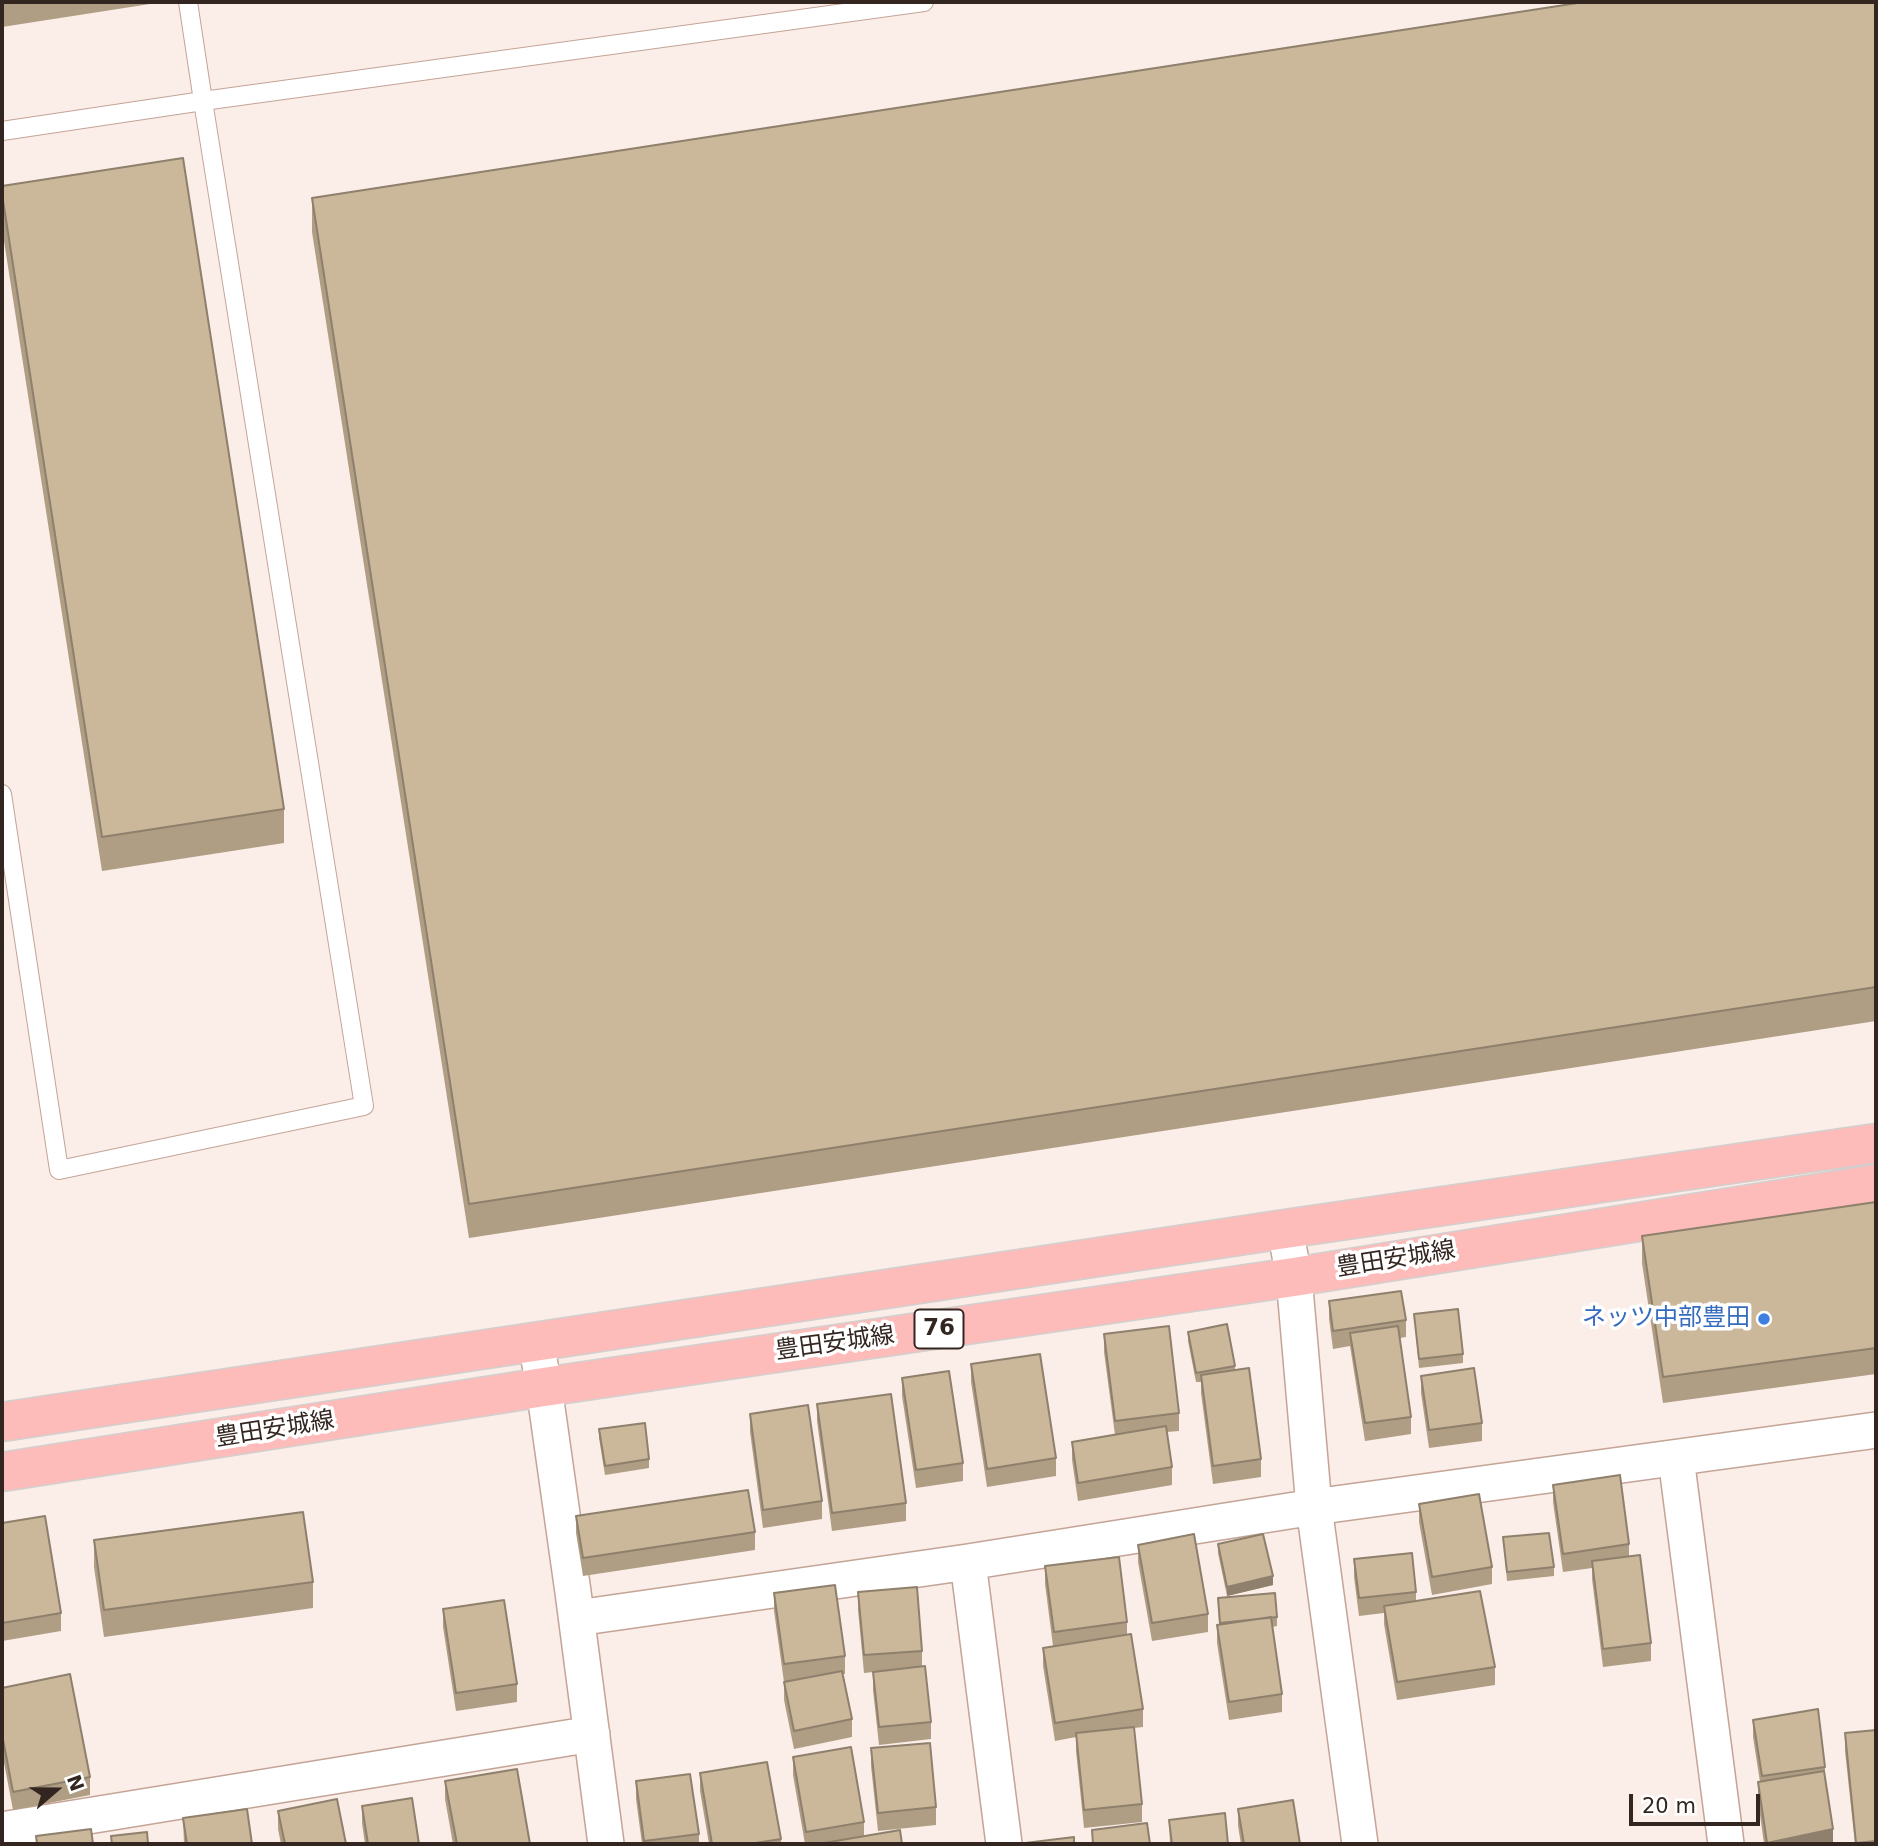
<!DOCTYPE html>
<html>
<head>
<meta charset="utf-8">
<style>
	body { margin:0 }
	#map { position:relative; width:1878px; height:1846px; overflow:hidden; background:#fbede7; font-family:"DejaVu Sans",sans-serif }
	canvas { display:block }
	.frame { position:absolute; inset:0; border:4px solid #332621; pointer-events:none }
	.north { position:absolute; left:21px; top:1755px; width:70px; height:70px; -webkit-text-stroke:5px #fff; paint-order:stroke; rotate:70deg; font-size:19px; font-weight:700; line-height:28px; text-align:center; color:#332621 }
	.north::after { content:''; display:block; margin:auto; width:24px; height:32px; background:#332621; clip-path:polygon(50% 0,100% 100%,50% 72%,0 100%) }
	.scale { position:absolute; left:1629px; top:1794px; width:131px; height:32px; box-sizing:border-box; border:4px solid #332621; border-top:0; padding-left:9px; font-size:21px; line-height:24px; white-space:nowrap; color:#332621; -webkit-text-stroke:5px #fff; paint-order:stroke }
</style>
</head>
<body>
<div id="map">
<canvas width="1878" height="1846"></canvas>
<div class="frame"></div>
<div class="north">N</div>
<div class="scale">20 m</div>
</div>
<script>
const ctx = document.querySelector('canvas').getContext('2d');
ctx.lineJoin = 'round';
function toPath(rows) {
  const path = new Path2D();
  for (const r of rows) {
    path.moveTo(r[0], r[1]);
    for (let i = 2; i < r.length; i += 2) path.lineTo(r[i], r[i + 1]);
  }
  return path;
}
function strokePath(path, color, width, dash) {
  ctx.strokeStyle = color;
  ctx.lineWidth = width;
  ctx.lineCap = dash ? 'butt' : 'round';
  ctx.setLineDash(dash || []);
  ctx.stroke(path);
}
function paint(path, color) {
  ctx.fillStyle = color;
  ctx.fill(path, 'evenodd');
}
function write(font, color, halo, rows, align = 'center') {
  ctx.font = font + ' "DejaVu Sans","Noto Sans JP",sans-serif';
  ctx.lineWidth = 7;
  ctx.setLineDash([]);
  ctx.textBaseline = 'middle';
  ctx.strokeStyle = halo;
  ctx.fillStyle = color;
  for (const [text, x, y, turn = 0] of rows) {
    ctx.save();
    ctx.translate(x, y);
    ctx.rotate((+turn || 0) * Math.PI / 180);
    ctx.textAlign = isNaN(turn) ? turn : align;
    if (halo) ctx.strokeText(text, 0, 0);
    ctx.fillText(text, 0, 0);
    ctx.restore();
  }
}
const lane = toPath([
	[188,2,203,101,924,2],
	[2,131,203,101,364,1106,59,1170,2,794]
]);
const street = toPath([
	[1285,1229,1294,1277,1314,1507,1360,1844],
	[536,1342,544,1387,573,1592,606,1844],
	[1676,1458,1726,1844],
	[968,1562,1004,1844],
	[577,1618,968,1562,1314,1507,1876,1430],
	[2,1830,592,1734]
]);
const primary = toPath([
	[2,1422,1285,1229,1876,1143],
	[2,1472,544,1387,1294,1277,1876,1184]
]);
const wall = toPath([
	[2,2,150,2,150,4,2,27],
	[1876,2,1876,1021,469,1238,312,232,312,198],
	[2,186,284,809,284,843,102,871,2,228],
	[1876,1202,1876,1374,1663,1403,1642,1263,1642,1236],
	[1329,1301,1406,1320,1406,1337,1400,1338,1411,1417,1411,1434,1365,1441,1350,1346,1333,1349,1329,1319],
	[1414,1314,1463,1354,1463,1363,1419,1368],
	[1188,1332,1235,1366,1235,1370,1261,1459,1261,1477,1213,1484,1201,1393,1201,1382,1196,1382,1188,1341],
	[1104,1334,1179,1413,1179,1431,1167,1432,1172,1467,1172,1485,1078,1501,1072,1460,1072,1442,1115,1435,1104,1352],
	[971,1364,1056,1458,1056,1476,987,1487,971,1382],
	[1421,1376,1482,1423,1482,1441,1429,1448,1421,1393],
	[902,1378,963,1463,963,1481,916,1488,902,1396],
	[817,1404,906,1503,906,1521,832,1531,817,1421],
	[750,1414,822,1501,822,1519,763,1528,750,1432],
	[599,1429,649,1459,649,1468,605,1475,599,1438],
	[1553,1485,1629,1544,1629,1557,1651,1643,1651,1661,1603,1667,1592,1579,1592,1568,1563,1572,1553,1502],
	[1419,1504,1492,1567,1492,1584,1432,1595,1419,1522],
	[576,1516,755,1532,755,1550,583,1576,576,1533],
	[2,1523,61,1613,61,1631,2,1641],
	[1503,1537,1554,1567,1554,1576,1507,1581],
	[94,1540,313,1582,313,1608,104,1637,94,1567],
	[1218,1544,1273,1585,1227,1596,1218,1553],
	[1138,1545,1208,1614,1208,1632,1152,1641,1138,1562],
	[1354,1559,1416,1592,1416,1601,1495,1667,1495,1685,1397,1700,1384,1624,1384,1613,1359,1616,1354,1577],
	[1045,1566,1127,1622,1127,1634,1143,1709,1143,1727,1134,1728,1142,1804,1142,1822,1084,1828,1076,1751,1076,1737,1055,1741,1043,1666,1043,1648,1053,1646,1045,1584],
	[858,1592,922,1651,922,1666,931,1722,931,1739,879,1745,873,1690,873,1672,864,1673,858,1610],
	[774,1593,845,1656,845,1674,842,1674,852,1719,852,1737,794,1749,784,1700,784,1682,792,1681,784,1682,774,1611],
	[1218,1598,1277,1617,1277,1626,1272,1627,1282,1694,1282,1712,1229,1720,1217,1643,1217,1625,1219,1625],
	[443,1609,517,1684,517,1702,456,1711,443,1627],
	[2,1688,90,1777,90,1795,13,1810,2,1752],
	[1753,1720,1825,1767,1825,1776,1833,1844,1764,1844,1758,1800,1758,1782,1760,1782,1753,1737],
	[1876,1730,1876,1844,1855,1844,1845,1751,1845,1733],
	[871,1748,936,1807,936,1825,878,1831,871,1766],
	[793,1757,864,1822,864,1836,902,1844,805,1844,793,1775],
	[700,1773,781,1839,781,1844,709,1844,700,1791],
	[445,1781,530,1844,453,1844,445,1799],
	[636,1781,699,1834,699,1844,642,1844,636,1799],
	[362,1806,419,1844,365,1844,362,1823],
	[1238,1809,1300,1844,1241,1844,1238,1826],
	[278,1811,346,1844,281,1844,278,1829],
	[183,1818,252,1844,184,1844],
	[1169,1820,1228,1844,1170,1844]
]);
const shadedWall = toPath([
	[1273,1576,1273,1585,1227,1596,1227,1587],
	[1833,1829,1833,1844,1767,1844,1767,1843]
]);
const building = toPath([
	[1584,2,1876,2,1876,987,469,1204,312,198,1584,2],
	[183,158,284,809,102,837,2,194,2,186,183,158],
	[1876,1202,1876,1348,1663,1377,1642,1236,1876,1202],
	[1401,1291,1406,1320,1333,1331,1329,1301,1401,1291],
	[1458,1309,1463,1354,1419,1359,1414,1314,1458,1309],
	[1227,1324,1235,1366,1196,1373,1188,1332,1227,1324],
	[1169,1326,1179,1413,1115,1421,1104,1334,1169,1326],
	[1398,1326,1411,1417,1365,1423,1350,1333,1398,1326],
	[1040,1354,1056,1458,987,1469,971,1364,1040,1354],
	[1249,1368,1261,1459,1213,1466,1201,1375,1249,1368],
	[1474,1368,1482,1423,1429,1430,1421,1376,1474,1368],
	[949,1371,963,1463,916,1470,902,1378,949,1371],
	[891,1394,906,1503,832,1513,817,1404,891,1394],
	[808,1405,822,1501,763,1510,750,1414,808,1405],
	[645,1423,649,1459,605,1466,599,1429,645,1423],
	[1166,1426,1172,1467,1078,1483,1072,1442,1166,1426],
	[1620,1475,1629,1544,1563,1554,1553,1485,1620,1475],
	[748,1490,755,1532,583,1558,576,1516,748,1490],
	[1479,1494,1492,1567,1432,1577,1419,1504,1479,1494],
	[303,1512,313,1582,104,1610,94,1540,303,1512],
	[45,1516,61,1613,2,1623,2,1523,45,1516],
	[1549,1533,1554,1567,1507,1572,1503,1537,1549,1533],
	[1194,1534,1208,1614,1152,1623,1138,1545,1194,1534],
	[1263,1534,1273,1576,1227,1587,1218,1544,1263,1534],
	[1412,1553,1416,1592,1359,1598,1354,1559,1412,1553],
	[1640,1555,1651,1643,1603,1649,1592,1561,1640,1555],
	[1119,1557,1127,1622,1054,1632,1045,1566,1119,1557],
	[835,1585,845,1656,784,1664,774,1593,835,1585],
	[917,1587,922,1651,864,1655,858,1592,917,1587],
	[1480,1591,1495,1667,1397,1682,1384,1606,1480,1591],
	[1275,1593,1277,1617,1220,1623,1218,1598,1275,1593],
	[504,1600,517,1684,456,1693,443,1609,504,1600],
	[1271,1617,1282,1694,1229,1702,1217,1625,1271,1617],
	[1131,1634,1143,1709,1055,1723,1043,1648,1131,1634],
	[925,1666,931,1722,879,1727,873,1672,925,1666],
	[842,1671,852,1719,794,1731,784,1682,842,1671],
	[70,1674,90,1777,13,1792,2,1734,2,1688,70,1674],
	[1818,1709,1825,1767,1762,1776,1753,1720,1818,1709],
	[1134,1727,1142,1804,1084,1810,1076,1733,1134,1727],
	[1876,1730,1876,1841,1856,1843,1845,1733,1876,1730],
	[930,1743,936,1807,878,1813,871,1748,930,1743],
	[851,1747,864,1822,806,1832,793,1757,851,1747],
	[767,1762,781,1839,749,1844,712,1844,700,1773,767,1762],
	[517,1769,530,1844,457,1844,445,1781,517,1769],
	[1824,1771,1833,1829,1767,1843,1758,1782,1824,1771],
	[690,1774,699,1834,644,1841,636,1781,690,1774],
	[412,1798,419,1844,368,1844,362,1806,412,1798],
	[337,1799,346,1844,285,1844,278,1811,337,1799],
	[1293,1800,1300,1844,1244,1844,1238,1809,1293,1800],
	[247,1809,252,1844,187,1844,183,1818,247,1809],
	[1225,1813,1228,1844,1172,1844,1169,1820,1225,1813],
	[1147,1823,1150,1844,1093,1844,1092,1830,1147,1823],
	[91,1829,93,1844,37,1844,36,1836,91,1829],
	[900,1830,902,1844,824,1844,824,1843,900,1830],
	[147,1832,148,1844,112,1844,111,1836,147,1832],
	[1074,1837,1074,1844,1017,1844,1074,1837]
]);
const markers = [
	[1764,1319,7,"#3f7fe0"]
];
const shields = [
	[939,1329,49]
];
const shieldNames = [
	["76",939,1329]
];
const streetNames = [
	["豊田安城線",1396,1260,-9],
	["豊田安城線",835,1344,-8],
	["豊田安城線",275,1430,-9]
];
const shopNames = [
	["ネッツ中部豊田",1750,1319]
];
strokePath(lane, '#c4a497', 20);
strokePath(street, '#c4a497', 38);
strokePath(primary, '#d2cfce', 41);
strokePath(lane, '#fff', 18);
strokePath(street, '#fff', 35);
strokePath(primary, '#fdbcba', 38);
paint(wall, '#af9d84');
paint(shadedWall, '#8e806c');
paint(building, '#cbb79a');
strokePath(building, '#8e806c', 2);
for (const [x, y, r, color] of markers) {
  const dot = new Path2D();
  dot.arc(x, y, r, 0, 2 * Math.PI);
  ctx.fillStyle = color;
  ctx.fill(dot);
  strokePath(dot, '#fff', 2.5);
}
for (const [x, y, w] of shields) {
  const box = new Path2D();
  box.roundRect(x - w / 2, y - 19.5, w, 39, 5);
  ctx.fillStyle = '#fff';
  ctx.fill(box);
  strokePath(box, '#332621', 2);
}
write('bold 23px', '#332621', null, shieldNames);
write('24px', '#332621', '#fff', streetNames);
write('24px', '#366cbe', '#fff', shopNames, 'right');
</script>
</body>
</html>
